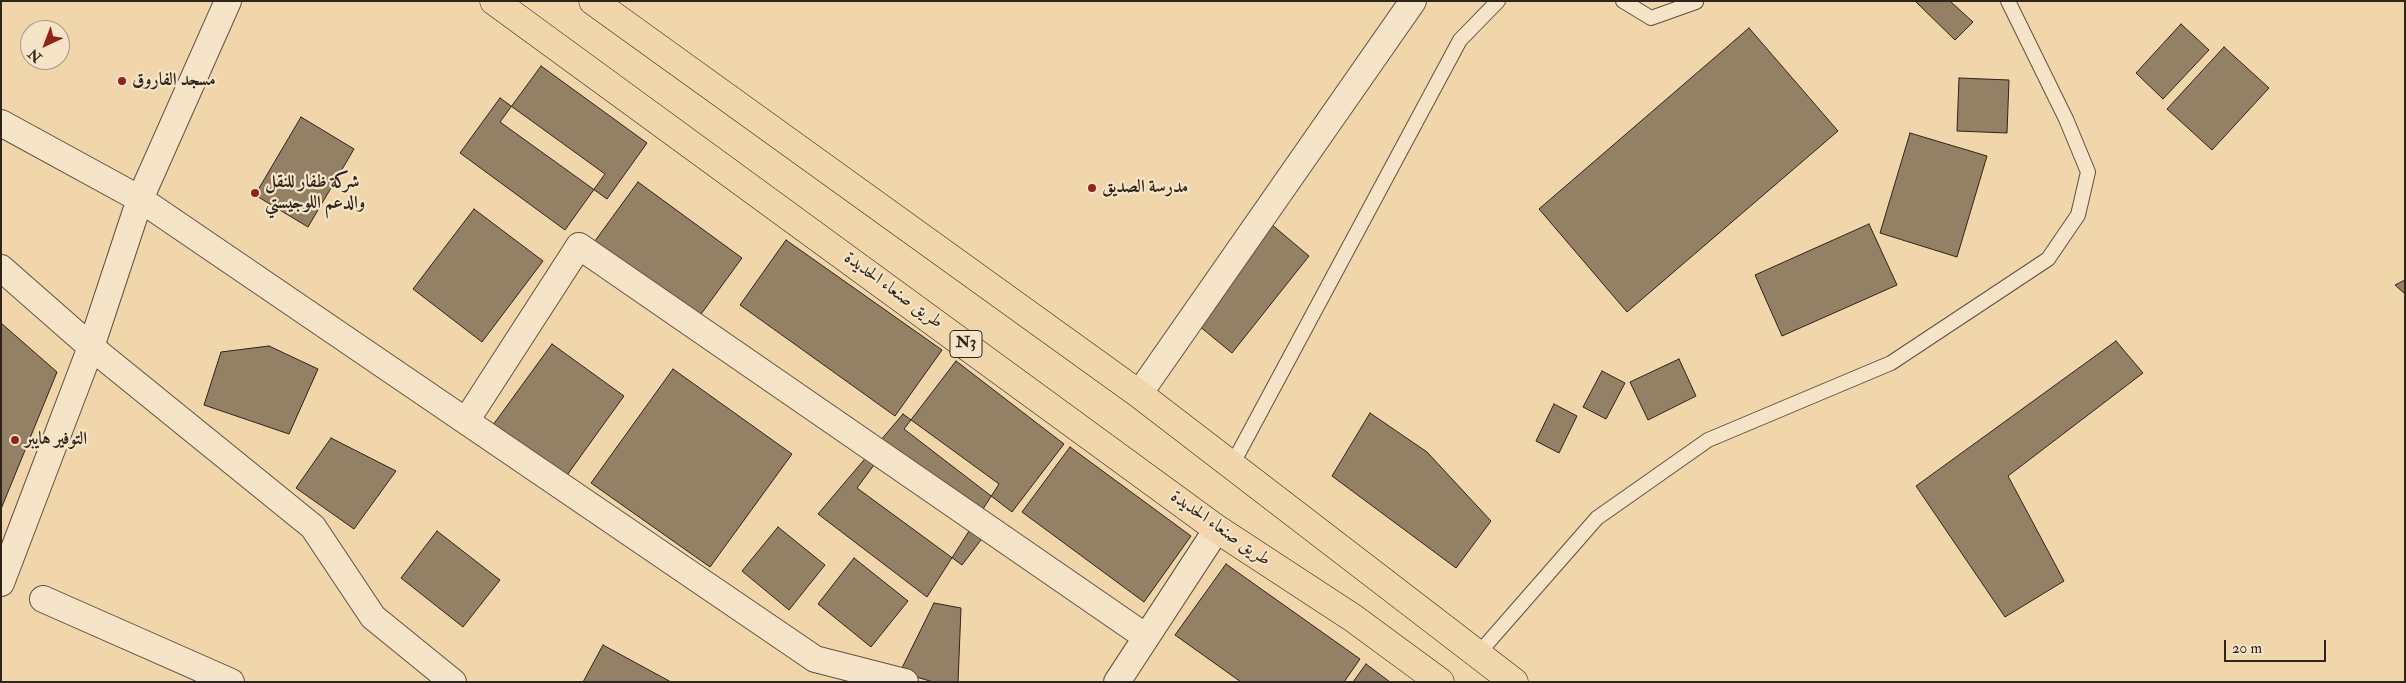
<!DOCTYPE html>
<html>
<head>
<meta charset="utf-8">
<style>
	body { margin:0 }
	#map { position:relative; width:2406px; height:683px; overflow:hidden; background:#f1d5ab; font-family:"IM FELL Double Pica",serif }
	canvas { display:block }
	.frame { position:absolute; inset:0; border:2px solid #2f2419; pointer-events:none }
	.north { position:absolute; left:20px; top:20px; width:50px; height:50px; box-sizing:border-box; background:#f6e4c8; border:1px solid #a69782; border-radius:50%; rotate:223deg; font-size:14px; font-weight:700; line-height:20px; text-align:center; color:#2f2419 }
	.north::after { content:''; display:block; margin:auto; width:18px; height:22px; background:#8f2418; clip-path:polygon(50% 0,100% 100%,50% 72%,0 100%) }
	.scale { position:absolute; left:2224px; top:640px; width:102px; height:22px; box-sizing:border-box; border:2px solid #2f2419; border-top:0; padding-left:6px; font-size:15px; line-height:18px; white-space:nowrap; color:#2f2419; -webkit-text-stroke:4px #f6e4c8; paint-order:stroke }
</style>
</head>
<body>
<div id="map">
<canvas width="2406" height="683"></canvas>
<div class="frame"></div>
<div class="north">N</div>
<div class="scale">20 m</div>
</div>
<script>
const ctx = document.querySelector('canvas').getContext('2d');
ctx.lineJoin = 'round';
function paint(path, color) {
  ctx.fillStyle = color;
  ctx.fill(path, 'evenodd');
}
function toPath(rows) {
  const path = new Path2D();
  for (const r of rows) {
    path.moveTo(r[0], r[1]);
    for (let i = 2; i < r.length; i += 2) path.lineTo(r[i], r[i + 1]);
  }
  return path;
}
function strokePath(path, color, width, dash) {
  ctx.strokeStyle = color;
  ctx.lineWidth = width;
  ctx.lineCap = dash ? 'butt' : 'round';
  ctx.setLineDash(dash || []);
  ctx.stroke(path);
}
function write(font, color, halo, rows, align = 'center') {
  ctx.font = font + ' "IM FELL Double Pica",Amiri,serif';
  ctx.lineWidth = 4.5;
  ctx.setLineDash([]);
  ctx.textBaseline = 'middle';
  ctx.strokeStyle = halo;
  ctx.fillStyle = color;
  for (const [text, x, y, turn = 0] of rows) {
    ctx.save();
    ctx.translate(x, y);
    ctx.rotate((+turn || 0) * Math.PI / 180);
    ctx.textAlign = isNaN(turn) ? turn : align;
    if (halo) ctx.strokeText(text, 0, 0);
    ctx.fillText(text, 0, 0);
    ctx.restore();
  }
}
const building = toPath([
	[1915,1,1950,1,1973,22,1955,40,1915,1],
	[2181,24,2209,50,2163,99,2136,73,2181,24],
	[1749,28,1838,131,1627,312,1539,209,1749,28],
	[2224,47,2269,88,2212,150,2167,109,2224,47],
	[541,66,647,143,607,199,500,122,541,66],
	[1959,78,2009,80,2007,133,1957,131,1959,78],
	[500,98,605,174,565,230,460,153,500,98],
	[301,117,354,149,308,227,255,195,301,117],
	[1910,133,1987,156,1957,257,1880,233,1910,133],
	[638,182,742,258,696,321,592,245,638,182],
	[474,209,543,261,482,342,413,289,474,209],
	[1271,224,1309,256,1232,353,1193,321,1271,224],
	[1869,224,1897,285,1782,336,1755,275,1869,224],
	[786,240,942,350,895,416,740,305,786,240],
	[2405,280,2405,294,2395,285,2405,280],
	[1,323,57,372,1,509,1,323],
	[2116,341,2143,373,2008,476,2064,581,2005,617,1916,486,2116,341],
	[552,344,624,396,565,478,493,425,552,344],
	[269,346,318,369,289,434,204,405,221,352,269,346],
	[1679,359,1696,396,1648,420,1630,382,1679,359],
	[956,361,1064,444,1012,512,904,429,956,361],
	[673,369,792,454,710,567,591,483,673,369],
	[1602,371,1625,383,1606,419,1583,407,1602,371],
	[1554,404,1577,416,1559,453,1536,441,1554,404],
	[1370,413,1427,452,1491,521,1456,568,1332,476,1370,413],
	[903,414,999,484,927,597,818,514,903,414],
	[331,438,396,471,354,529,296,488,331,438],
	[1070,447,1191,536,1144,602,1022,512,1070,447],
	[885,450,990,528,962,565,857,488,885,450],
	[778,527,825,565,789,610,742,571,778,527],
	[437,531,500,580,463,627,401,578,437,531],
	[854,558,908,601,871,647,818,604,854,558],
	[1226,564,1360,659,1344,682,1241,682,1175,635,1226,564],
	[934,603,961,608,958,682,933,682,900,672,934,603],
	[603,645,671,682,583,682,603,645],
	[1366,664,1390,682,1353,682,1366,664]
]);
const lane = toPath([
	[1623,1,1651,18,1696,2],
	[1232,465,1460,40,1498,1],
	[1478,654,1597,518,1708,440,1891,363,2048,259,2078,215,2088,172,2066,119,2008,1]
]);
const street = toPath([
	[1,123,140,199,815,659,905,682],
	[1,268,91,347,313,527,373,617,453,682],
	[1139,394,1413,1],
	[466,421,579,246,1146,637],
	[1,583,91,347,140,199,228,1],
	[43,599,231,682],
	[1117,682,1217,529]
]);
const primary = toPath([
	[494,1,1217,529,1353,618,1440,682],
	[593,1,1139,394,1514,682]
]);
const markers = [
	[122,81,5,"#8f2418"],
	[1092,188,5,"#8f2418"],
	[255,193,5,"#8f2418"],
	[15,440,5,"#8f2418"]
];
const shields = [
	[966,344,32]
];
const shieldNames = [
	["N3",966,344]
];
const poiNames = [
	["مسجد الفاروق",132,81],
	["شركة ظفار للنقل",265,183],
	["والدعم اللوجيستي",265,204],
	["مدرسة الصديق",1102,188],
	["التوفير هايبر",25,440]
];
const streetNames = [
	["طريق صنعاء الحديدة",893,291,36],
	["طريق صنعاء الحديدة",1220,529,35]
];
paint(building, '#948065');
strokePath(building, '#2f2419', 1);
strokePath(lane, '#60503e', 16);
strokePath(street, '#60503e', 28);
strokePath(primary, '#2f2419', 29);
strokePath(lane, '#f6e4c8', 14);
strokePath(street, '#f6e4c8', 26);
strokePath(primary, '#f1d5ab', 28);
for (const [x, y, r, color] of markers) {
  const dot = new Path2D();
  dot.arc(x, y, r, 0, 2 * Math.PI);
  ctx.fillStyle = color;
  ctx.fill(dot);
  strokePath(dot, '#f6e4c8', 2);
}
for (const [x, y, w] of shields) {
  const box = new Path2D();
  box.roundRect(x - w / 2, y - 13.5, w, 27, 4);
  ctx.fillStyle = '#f6e4c8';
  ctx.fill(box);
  strokePath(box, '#2f2419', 1);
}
write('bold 16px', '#2f2419', null, shieldNames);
write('bold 18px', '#2f2419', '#f6e4c8', poiNames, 'left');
write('18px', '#2f2419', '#f6e4c8', streetNames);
</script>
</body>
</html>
